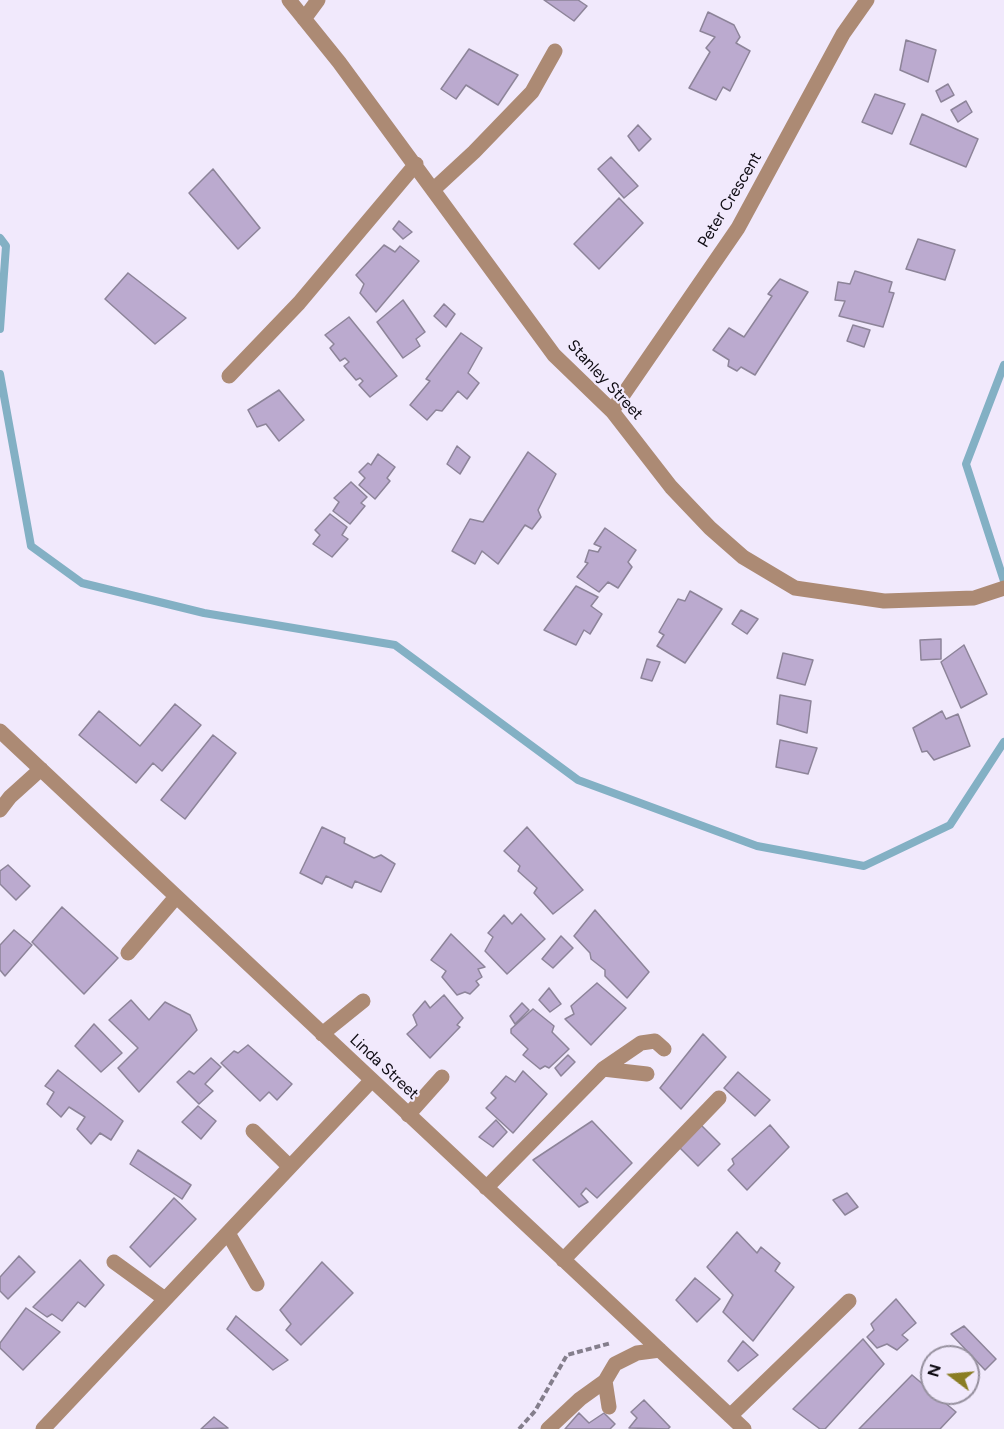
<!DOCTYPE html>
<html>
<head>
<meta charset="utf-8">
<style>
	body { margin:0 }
	#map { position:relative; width:1004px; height:1429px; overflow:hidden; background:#f1e9fc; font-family:Figtree,sans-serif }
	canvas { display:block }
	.north { position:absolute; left:920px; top:1345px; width:60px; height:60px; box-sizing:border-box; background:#f1e9fc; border:2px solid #96909e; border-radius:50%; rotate:286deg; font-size:16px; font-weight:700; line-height:24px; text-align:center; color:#0e0b12 }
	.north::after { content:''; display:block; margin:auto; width:21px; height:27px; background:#8a7d23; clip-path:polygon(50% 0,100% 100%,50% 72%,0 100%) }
</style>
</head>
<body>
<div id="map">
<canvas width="1004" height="1429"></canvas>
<div class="north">N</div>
</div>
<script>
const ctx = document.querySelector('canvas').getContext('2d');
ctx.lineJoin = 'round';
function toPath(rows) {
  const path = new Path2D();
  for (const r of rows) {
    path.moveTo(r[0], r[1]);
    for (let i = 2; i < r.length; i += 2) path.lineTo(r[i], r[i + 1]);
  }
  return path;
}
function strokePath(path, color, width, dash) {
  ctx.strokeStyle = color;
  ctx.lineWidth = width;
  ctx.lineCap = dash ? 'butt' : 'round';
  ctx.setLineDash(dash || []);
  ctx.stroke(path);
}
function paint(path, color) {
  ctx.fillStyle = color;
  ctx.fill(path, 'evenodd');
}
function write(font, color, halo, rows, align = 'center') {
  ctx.font = font + ' Figtree,sans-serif';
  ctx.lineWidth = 4.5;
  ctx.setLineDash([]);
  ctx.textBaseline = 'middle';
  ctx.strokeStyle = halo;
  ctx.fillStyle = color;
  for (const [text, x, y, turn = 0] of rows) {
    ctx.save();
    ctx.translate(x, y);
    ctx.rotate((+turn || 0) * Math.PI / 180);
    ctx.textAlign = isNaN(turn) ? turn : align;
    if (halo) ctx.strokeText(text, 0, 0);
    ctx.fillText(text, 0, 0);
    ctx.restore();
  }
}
const stream = toPath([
	[0,238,6,246,0,329],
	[1004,365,966,464,1004,581],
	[0,374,31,546,82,583,204,613,395,645,578,780,757,846,864,866,950,825,1004,742]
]);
const building = toPath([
	[544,0,578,0,587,6,574,21,544,0],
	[708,12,734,25,740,37,736,43,750,51,730,91,723,87,716,100,689,88,710,52,706,48,715,37,700,31,708,12],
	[906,40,936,50,928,82,900,70,906,40],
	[469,49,518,75,498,105,466,85,456,99,441,89,469,49],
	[948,84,954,95,941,102,936,91,948,84],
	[875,94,905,104,892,134,862,122,875,94],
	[966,101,972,112,958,122,951,110,966,101],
	[922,114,978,139,966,167,910,144,922,114],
	[638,125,651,139,639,151,628,136,638,125],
	[611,157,638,186,624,198,598,169,611,157],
	[213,169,260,228,238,249,189,193,213,169],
	[619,198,643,223,599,269,574,244,619,198],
	[399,221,412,232,403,239,393,229,399,221],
	[918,239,955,250,945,280,906,269,918,239],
	[384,245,395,252,400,246,419,261,376,312,360,293,364,284,356,275,384,245],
	[855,271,892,282,889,292,894,293,883,327,839,316,845,301,835,300,838,282,850,284,855,271],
	[128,273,186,318,155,344,105,299,128,273],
	[780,279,808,292,755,375,741,367,737,371,728,366,729,360,713,350,729,328,744,337,772,296,768,294,780,279],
	[403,300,425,332,416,339,420,346,403,358,377,322,403,300],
	[444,304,455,314,446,327,434,316,444,304],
	[349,317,397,376,370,397,359,385,363,381,360,378,356,380,344,366,349,362,345,358,340,361,330,348,334,344,325,335,349,317],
	[853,325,870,330,864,347,847,341,853,325],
	[461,333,482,348,468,373,479,383,467,399,458,391,442,411,436,410,427,420,410,405,430,381,426,379,461,333],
	[279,390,304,420,279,441,266,424,257,427,248,410,279,390],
	[457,446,470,457,460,474,447,464,457,446],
	[528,452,556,474,538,510,541,517,532,529,525,525,498,564,482,551,475,564,452,551,470,519,483,522,528,452],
	[378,454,395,467,387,478,390,481,375,499,359,485,365,478,359,472,368,463,371,465,378,454],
	[351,482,367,497,361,503,365,506,350,524,333,511,339,502,334,498,351,482],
	[330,514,347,527,342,535,348,539,332,557,313,544,320,535,315,530,330,514],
	[605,528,636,550,628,562,632,567,618,588,608,582,599,592,577,577,588,563,585,562,589,550,598,552,601,547,594,544,605,528],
	[576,586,598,597,591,606,602,614,590,634,584,630,576,645,544,630,576,586],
	[690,591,722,609,685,663,657,646,664,635,659,632,678,599,685,601,690,591],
	[741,610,758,619,747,634,732,624,741,610],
	[941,639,941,659,921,660,920,640,941,639],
	[964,645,987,694,961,708,941,662,964,645],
	[783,653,813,660,805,685,777,678,783,653],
	[647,659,660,662,652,681,641,678,647,659],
	[780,695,811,701,807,733,777,724,780,695],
	[175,704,201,725,162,771,153,763,136,783,79,735,99,711,140,746,175,704],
	[942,711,946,719,958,714,970,746,934,760,927,751,922,752,913,728,942,711],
	[213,735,236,753,185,819,161,800,213,735],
	[780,740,817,748,808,774,776,767,780,740],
	[322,827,345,838,344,843,374,858,381,855,395,864,381,892,355,881,352,888,326,876,322,884,300,873,322,827],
	[527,827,583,890,553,914,534,893,537,888,518,871,520,866,504,851,527,827],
	[8,865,30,886,16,900,0,884,0,871,8,865],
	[62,907,118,958,84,994,32,942,62,907],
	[595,910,649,972,627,998,605,976,605,970,591,959,590,953,574,936,595,910],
	[521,914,545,939,507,974,485,951,493,937,488,933,504,915,512,924,521,914],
	[14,930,32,945,5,976,0,970,0,945,14,930],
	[451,934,485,967,478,969,482,977,476,981,479,985,470,994,465,992,457,995,442,977,446,971,431,960,451,934],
	[561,936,573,948,553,968,542,959,561,936],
	[597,983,626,1008,591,1045,565,1019,574,1014,571,1006,597,983],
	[549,988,561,1004,550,1012,539,1000,549,988],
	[444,995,463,1018,457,1025,460,1027,430,1058,407,1034,417,1025,413,1015,425,1001,430,1008,444,995],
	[131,1000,149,1020,165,1002,190,1015,197,1030,139,1092,118,1068,138,1048,109,1020,131,1000],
	[522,1003,529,1010,515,1024,510,1016,522,1003],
	[533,1009,554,1026,552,1032,569,1049,549,1068,545,1066,540,1069,523,1055,528,1049,511,1033,511,1029,533,1009],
	[94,1024,122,1053,101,1072,75,1046,94,1024],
	[703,1034,726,1057,681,1109,660,1088,703,1034],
	[248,1045,292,1084,277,1100,269,1092,260,1101,221,1063,234,1051,238,1053,248,1045],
	[568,1055,575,1062,561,1076,555,1068,568,1055],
	[211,1058,221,1067,205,1084,213,1091,199,1104,177,1082,189,1071,194,1074,211,1058],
	[58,1070,123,1121,111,1140,100,1133,91,1144,77,1129,85,1117,69,1107,61,1117,47,1104,54,1092,45,1086,58,1070],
	[523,1071,547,1094,513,1133,486,1108,496,1098,491,1093,506,1076,515,1082,523,1071],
	[738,1072,770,1100,755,1116,724,1088,738,1072],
	[198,1106,216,1121,201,1139,182,1122,198,1106],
	[496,1120,507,1132,493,1147,479,1137,496,1120],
	[592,1121,632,1163,597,1198,586,1188,581,1194,588,1202,579,1207,533,1160,592,1121],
	[700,1124,720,1144,698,1166,678,1146,700,1124],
	[770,1125,789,1147,747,1190,728,1170,734,1164,732,1159,770,1125],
	[138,1150,191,1185,182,1199,130,1164,138,1150],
	[847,1193,858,1207,845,1215,833,1200,847,1193],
	[174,1198,196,1219,150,1267,130,1247,174,1198],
	[737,1232,757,1253,761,1247,780,1263,775,1271,794,1287,753,1341,723,1312,733,1295,707,1267,737,1232],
	[19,1256,35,1272,8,1299,0,1291,0,1277,19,1256],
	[80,1260,104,1285,85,1307,78,1302,62,1321,52,1314,47,1317,33,1307,80,1260],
	[322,1262,353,1293,301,1345,286,1330,291,1324,280,1310,322,1262],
	[695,1278,720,1299,697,1322,676,1300,695,1278],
	[896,1299,916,1323,902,1335,908,1340,897,1350,887,1344,877,1348,867,1337,874,1330,871,1324,896,1299],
	[26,1308,60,1332,23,1370,0,1348,0,1343,26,1308],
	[236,1316,288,1360,273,1370,227,1329,236,1316],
	[964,1326,996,1359,985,1370,951,1334,964,1326],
	[863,1339,884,1364,825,1429,820,1429,793,1409,863,1339],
	[743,1341,758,1355,738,1371,728,1361,743,1341],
	[912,1375,956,1412,940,1429,859,1429,912,1375],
	[644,1400,670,1427,668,1429,629,1428,637,1418,631,1412,644,1400],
	[579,1413,589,1423,604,1413,615,1424,610,1429,565,1429,579,1413],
	[214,1417,228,1428,201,1429,214,1417]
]);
const path = toPath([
	[519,1429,535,1411,567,1355,611,1343]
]);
const minor = toPath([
	[289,0,339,62,554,355,612,411,671,487,710,528,743,557,795,588,884,601,974,598,1004,588],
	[304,19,318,0],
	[434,189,474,152,532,92,555,51],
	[229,376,299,303,416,164],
	[612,411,738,228,843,34,867,0],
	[0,731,744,1429],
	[0,810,10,797,41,769],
	[128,953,176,897],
	[322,1034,363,1001],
	[603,1069,641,1043,655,1041,664,1049],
	[408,1115,442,1077],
	[253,1131,290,1167],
	[486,1188,603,1069,647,1074],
	[228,1233,257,1284],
	[563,1260,719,1098],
	[114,1262,165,1299],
	[609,1407,605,1381,615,1364,637,1353,660,1350],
	[730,1416,849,1301],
	[43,1429,371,1081],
	[548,1429,580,1399,605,1381]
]);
const streetNames = [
	["Peter Crescent",730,200,-59],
	["Stanley Street",605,380,47],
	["Linda Street",384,1067,43]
];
strokePath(stream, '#83b0c4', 8);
paint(building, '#bbaacf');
strokePath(building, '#8d8499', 1.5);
strokePath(path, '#847e8c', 4, [6, 3]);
strokePath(minor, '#ac8a74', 15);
write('16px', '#0e0b12', '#f1e9fc', streetNames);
</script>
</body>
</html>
